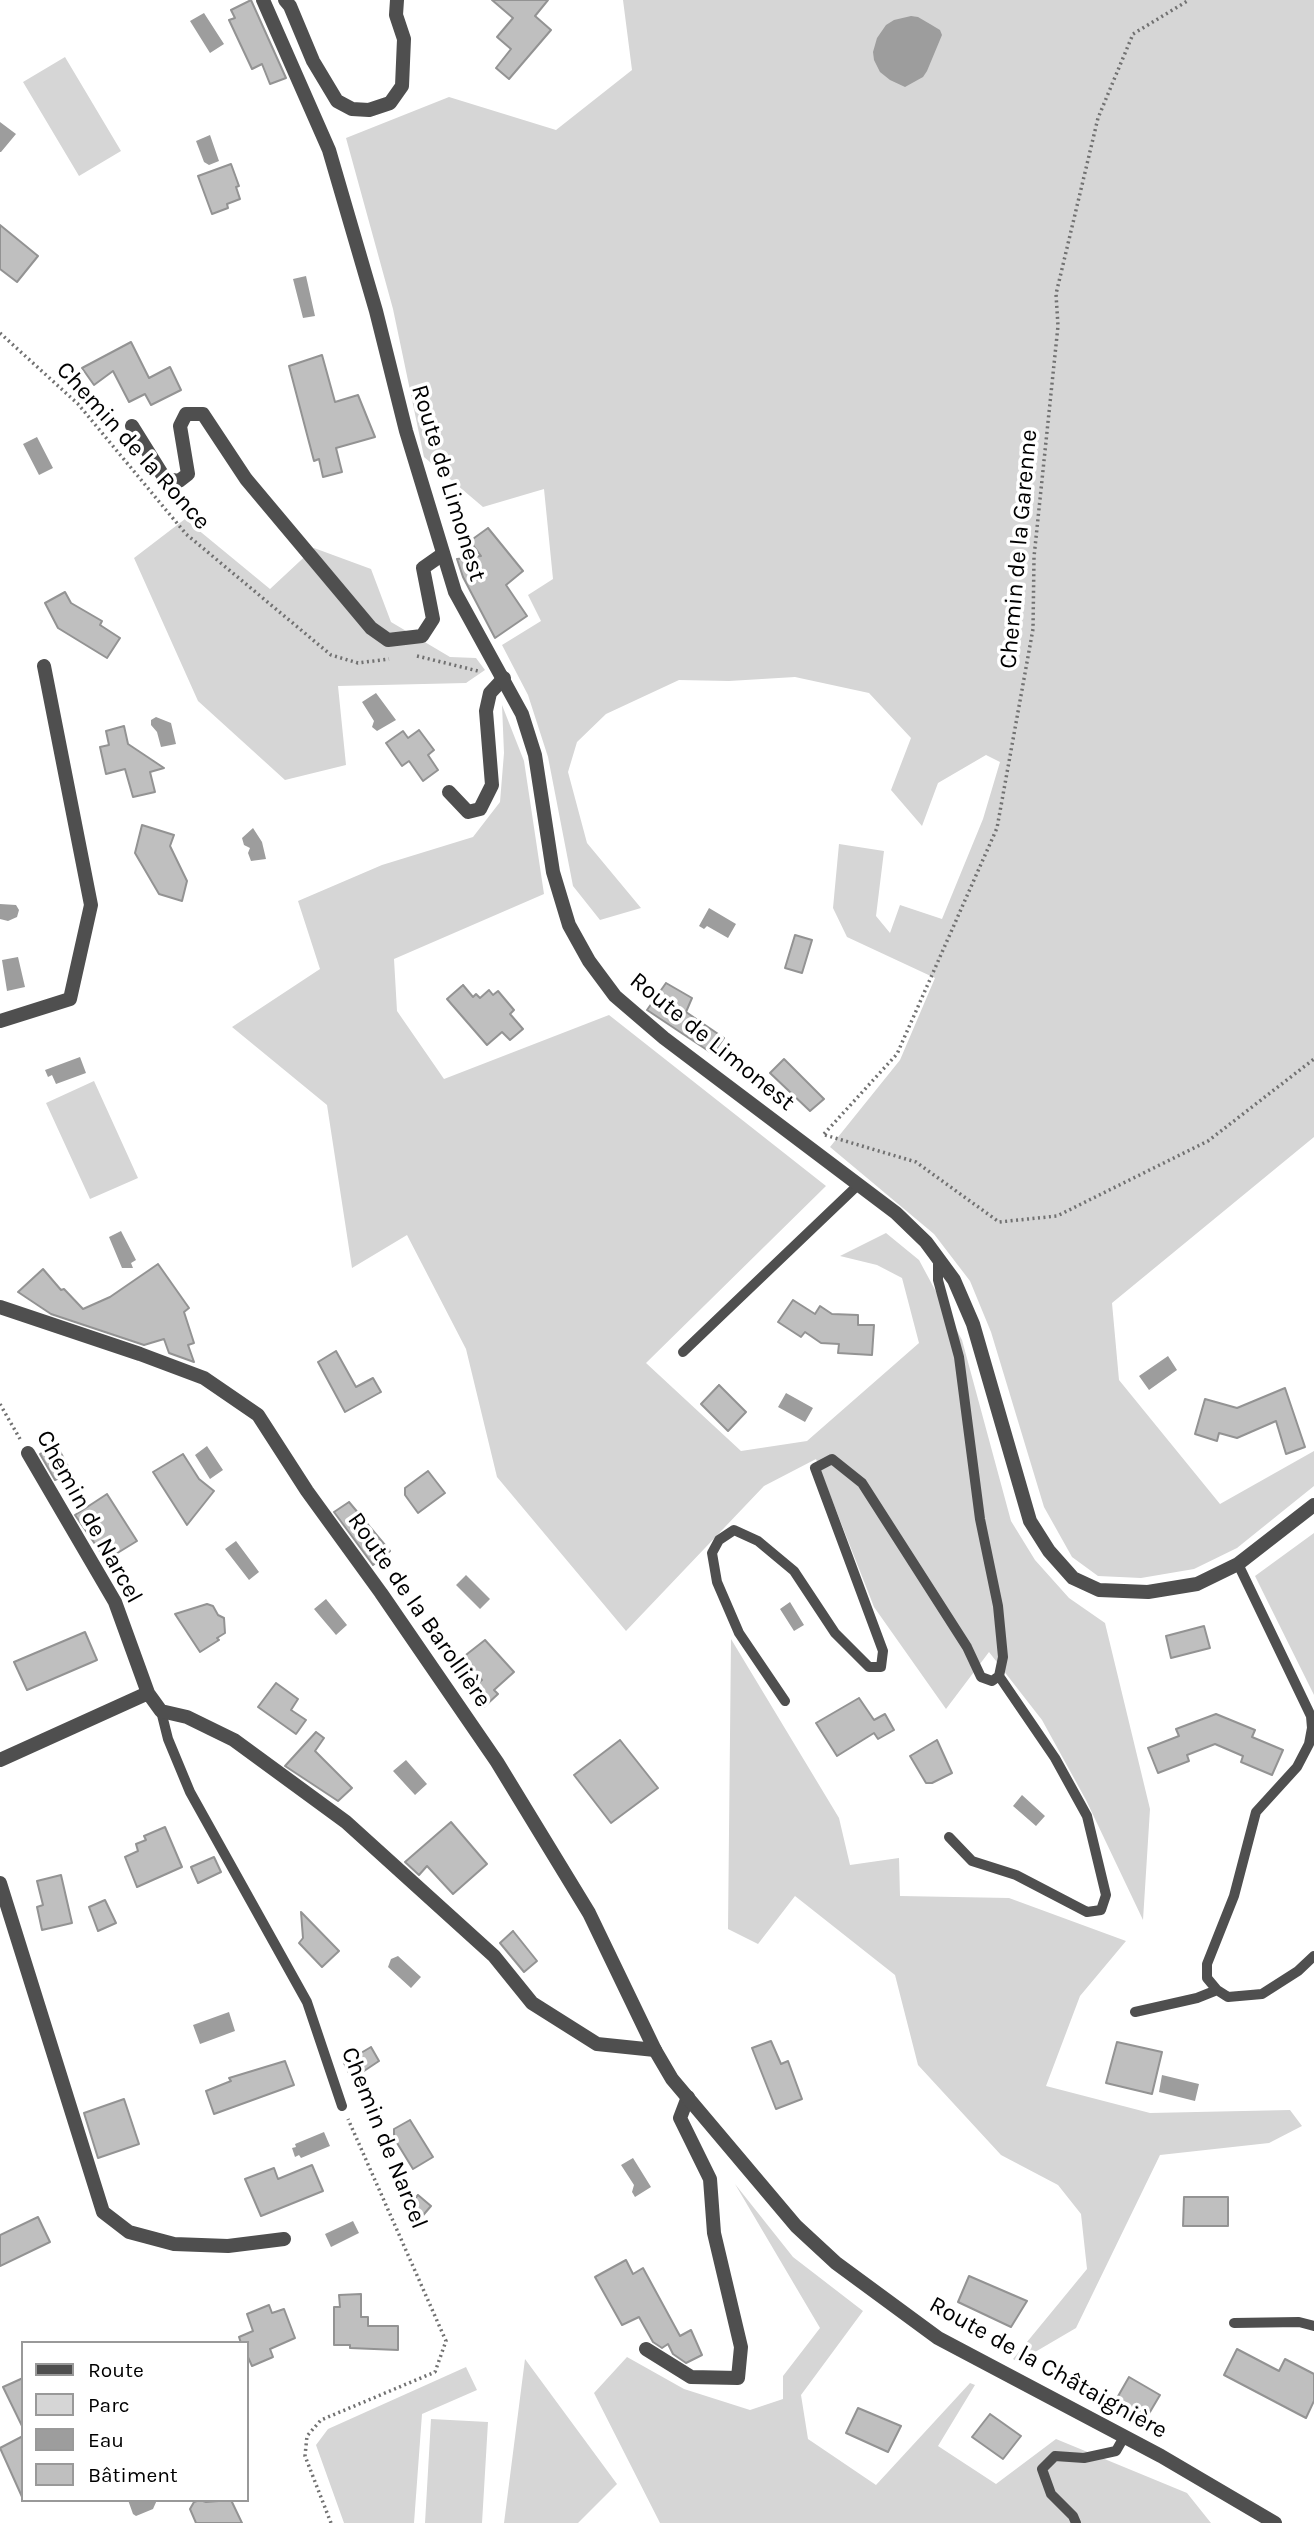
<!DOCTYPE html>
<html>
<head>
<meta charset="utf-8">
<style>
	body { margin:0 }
	#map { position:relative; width:1314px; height:2523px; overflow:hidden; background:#fff; font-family:Karla,sans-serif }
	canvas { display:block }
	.legend { position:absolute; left:21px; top:2341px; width:228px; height:161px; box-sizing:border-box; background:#fff; border:2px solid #999; margin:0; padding:9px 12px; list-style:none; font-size:21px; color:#000 }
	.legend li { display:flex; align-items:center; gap:14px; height:35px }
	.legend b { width:35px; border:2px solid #999 }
</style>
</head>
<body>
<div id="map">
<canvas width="1314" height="2523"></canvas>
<ul class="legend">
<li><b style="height:9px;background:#4f4f4f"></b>Route</li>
<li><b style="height:19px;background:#d6d6d6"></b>Parc</li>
<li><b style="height:19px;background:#9d9d9d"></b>Eau</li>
<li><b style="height:19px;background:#bfbfbf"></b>Bâtiment</li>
</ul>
</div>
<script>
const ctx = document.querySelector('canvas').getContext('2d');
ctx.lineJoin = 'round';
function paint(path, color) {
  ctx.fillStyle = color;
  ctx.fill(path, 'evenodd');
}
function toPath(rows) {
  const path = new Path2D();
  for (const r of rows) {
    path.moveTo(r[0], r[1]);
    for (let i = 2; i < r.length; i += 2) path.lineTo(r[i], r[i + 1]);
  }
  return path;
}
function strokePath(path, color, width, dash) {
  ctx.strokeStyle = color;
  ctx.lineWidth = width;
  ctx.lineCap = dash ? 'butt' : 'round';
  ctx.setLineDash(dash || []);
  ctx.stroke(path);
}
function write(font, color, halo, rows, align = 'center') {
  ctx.font = font + ' Karla,sans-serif';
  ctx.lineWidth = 7;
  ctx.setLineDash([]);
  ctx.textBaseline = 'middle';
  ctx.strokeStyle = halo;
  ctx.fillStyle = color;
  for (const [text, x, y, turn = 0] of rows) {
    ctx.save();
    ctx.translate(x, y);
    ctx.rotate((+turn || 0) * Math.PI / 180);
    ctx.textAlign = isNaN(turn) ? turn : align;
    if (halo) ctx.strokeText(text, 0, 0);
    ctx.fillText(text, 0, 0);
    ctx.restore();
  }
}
const green = toPath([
	[623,0,1314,0,1314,1137,1112,1303,1119,1380,1220,1504,1314,1451,1314,1486,1237,1548,1194,1569,1141,1578,1098,1576,1072,1557,1044,1507,991,1332,970,1281,934,1234,830,1147,900,1060,935,978,847,937,833,908,839,844,884,851,876,916,890,933,900,905,942,919,983,819,1000,762,986,755,938,783,922,826,891,790,911,738,869,693,795,677,729,681,679,680,606,714,577,742,568,772,587,843,641,908,600,920,573,886,548,757,528,695,502,645,541,621,528,595,553,579,544,489,483,507,424,457,393,309,346,138,449,97,556,130,632,70],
	[65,57,121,151,79,176,23,82],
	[185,519,270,589,314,548,371,569,391,622,450,657,476,658,485,670,466,683,338,686,346,765,285,780,198,701,134,558],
	[502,705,524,761,544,894,394,959,397,1011,444,1079,609,1015,826,1186,646,1363,741,1451,807,1441,919,1343,902,1278,877,1265,840,1256,886,1233,919,1260,962,1340,1011,1521,1035,1560,1069,1598,1105,1623,1150,1809,1143,1920,1086,1800,1042,1720,989,1652,946,1709,874,1607,816,1459,764,1486,626,1631,497,1477,466,1349,407,1235,352,1268,327,1105,232,1027,320,969,298,901,382,865,473,837,500,802,504,753],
	[94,1081,138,1178,90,1199,46,1103],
	[1314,1533,1314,1695,1255,1576],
	[731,1639,839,1818,850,1865,899,1858,900,1896,1009,1898,1126,1941,1080,1996,1046,2086,1150,2113,1290,2110,1302,2126,1269,2143,1160,2155,1076,2328,1018,2362,1013,2359,1087,2269,1081,2214,1058,2185,1001,2155,918,2065,895,1975,795,1896,758,1944,728,1929],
	[735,2184,793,2257,863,2311,801,2395,808,2439,876,2485,970,2383,975,2385,938,2446,996,2484,1056,2439,1187,2493,1211,2523,660,2523,594,2393,627,2357,684,2389,750,2410,783,2399,783,2376,820,2328],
	[525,2359,617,2484,578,2523,504,2523],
	[466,2367,477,2390,422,2414,414,2523,344,2523,316,2445,328,2429],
	[431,2419,488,2422,482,2523,425,2523]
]);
const water = toPath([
	[204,13,224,44,210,53,190,21],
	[911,16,918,17,930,24,940,30,942,35,927,71,923,77,905,87,890,80,880,72,874,60,873,52,877,38,886,25,894,20],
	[0,122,16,134,1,152,0,152],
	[210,135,219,161,209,165,204,162,196,141],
	[306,276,315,316,303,318,293,279],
	[37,437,53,468,39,475,23,444],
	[376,693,396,720,377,731,372,727,374,721,362,702],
	[156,717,171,723,176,744,161,747,157,732,151,725,151,720],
	[253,828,262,842,266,859,251,861,248,853,250,848,244,845,242,838],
	[0,904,16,905,19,910,17,917,8,921,0,919],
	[709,908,736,924,728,938,707,926,704,929,699,926],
	[18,957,25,987,7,991,2,960],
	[80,1057,86,1073,56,1084,52,1075,48,1077,45,1070],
	[121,1231,136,1260,131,1263,133,1268,122,1268,109,1237],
	[1168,1356,1177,1370,1149,1390,1139,1376],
	[786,1393,813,1408,805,1422,778,1407],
	[207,1446,223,1470,210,1479,195,1455],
	[236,1541,259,1572,249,1580,225,1549],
	[466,1575,490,1599,480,1609,456,1585],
	[326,1599,347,1625,336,1635,314,1609],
	[790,1602,804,1625,794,1631,780,1609],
	[406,1760,427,1784,415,1795,393,1771],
	[1022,1795,1045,1816,1036,1826,1013,1806],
	[398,1956,421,1977,411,1988,388,1967,391,1959],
	[229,2012,235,2031,200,2044,193,2025],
	[1162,2075,1199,2084,1195,2101,1159,2092],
	[324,2132,330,2146,301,2158,299,2155,295,2157,292,2148,296,2147,295,2144],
	[633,2158,651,2187,635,2197,632,2192,634,2185,621,2165],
	[353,2221,359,2233,331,2247,325,2234],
	[128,2500,157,2500,153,2509,136,2516,133,2514]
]);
const building = toPath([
	[251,0,286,78,270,84,262,64,252,69,229,20,235,18,231,10,251,0],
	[492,0,548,0,535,16,551,30,509,79,496,68,511,49,497,37,513,18,492,0],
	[231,164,239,186,236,187,240,199,227,204,228,208,212,214,198,176,231,164],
	[0,225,38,256,17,282,0,269,0,225],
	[131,342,149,378,170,367,181,390,151,405,145,394,129,402,113,371,94,385,82,368,131,342],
	[322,355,335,402,358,395,375,437,336,448,342,472,323,477,319,459,314,461,289,366,322,355],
	[488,528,523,571,506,585,527,616,495,638,463,577,457,559,481,556,470,541,488,528],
	[65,592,71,603,102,621,100,625,120,638,107,658,58,628,45,603,65,592],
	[124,726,128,744,164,768,150,772,155,792,133,797,125,769,106,774,100,747,109,745,106,731,124,726],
	[419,730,434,750,428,755,438,770,423,781,409,761,402,766,386,743,403,731,408,738,419,730],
	[142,825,174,835,170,846,187,881,182,901,159,894,135,853,142,825],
	[795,935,812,940,802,973,785,968,795,935],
	[666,983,692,998,686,1012,724,1038,713,1054,647,1010,666,983],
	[463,985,473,997,476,994,480,998,489,990,493,995,498,991,514,1010,510,1014,523,1029,510,1040,502,1032,487,1045,447,999,463,985],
	[784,1059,824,1099,810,1111,770,1073,784,1059],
	[158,1264,189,1308,184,1312,194,1343,188,1345,194,1362,169,1353,164,1339,144,1345,51,1314,18,1292,43,1269,61,1290,64,1289,83,1309,110,1297,158,1264],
	[793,1300,815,1314,820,1306,832,1314,858,1315,858,1325,874,1325,872,1355,838,1353,839,1344,821,1343,805,1332,801,1337,778,1322,793,1300],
	[336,1351,356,1387,373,1378,381,1392,345,1412,318,1362,336,1351],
	[719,1385,746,1412,728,1431,701,1404,719,1385],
	[1285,1388,1305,1447,1286,1454,1276,1421,1237,1438,1219,1433,1217,1441,1195,1434,1205,1399,1237,1408,1285,1388],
	[56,1444,71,1472,55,1480,40,1454,56,1444],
	[183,1454,199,1479,214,1491,187,1525,153,1472,183,1454],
	[428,1471,445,1493,418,1513,405,1495,405,1488,428,1471],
	[107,1494,137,1541,106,1560,75,1515,107,1494],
	[349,1502,390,1551,373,1565,334,1512,349,1502],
	[207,1604,213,1606,218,1615,224,1618,225,1633,217,1638,219,1640,200,1652,175,1614,207,1604],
	[1204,1626,1210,1648,1171,1658,1166,1636,1204,1626],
	[85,1632,97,1660,27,1690,14,1662,85,1632],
	[485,1640,514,1672,494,1690,498,1694,484,1707,469,1691,482,1680,462,1658,485,1640],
	[276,1683,298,1699,291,1710,306,1720,296,1734,258,1707,276,1683],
	[859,1698,874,1720,885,1714,894,1730,878,1739,874,1733,837,1756,816,1723,859,1698],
	[1216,1714,1255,1730,1252,1737,1283,1750,1272,1775,1241,1762,1243,1756,1215,1744,1187,1755,1189,1761,1158,1773,1148,1748,1179,1736,1176,1729,1216,1714],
	[316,1732,324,1738,315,1751,352,1788,338,1801,285,1766,316,1732],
	[620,1740,658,1788,611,1823,574,1775,620,1740],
	[937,1740,952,1773,932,1783,926,1783,910,1756,937,1740],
	[451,1822,487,1864,453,1894,427,1866,419,1875,405,1862,451,1822],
	[165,1827,182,1867,137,1887,125,1857,138,1851,136,1844,146,1840,144,1836,165,1827],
	[214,1857,221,1872,198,1883,191,1867,214,1857],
	[61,1875,72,1923,42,1930,37,1907,43,1905,37,1881,61,1875],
	[105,1900,116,1923,98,1931,89,1907,105,1900],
	[301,1912,339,1951,322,1967,299,1943,303,1938,301,1912],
	[513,1931,537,1961,524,1972,500,1943,513,1931],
	[771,2041,781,2064,788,2061,802,2099,776,2109,752,2048,771,2041],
	[1117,2042,1162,2052,1152,2094,1106,2083,1117,2042],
	[371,2047,379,2061,352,2079,344,2063,371,2047],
	[285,2061,294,2085,214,2114,206,2091,231,2081,229,2078,285,2061],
	[124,2099,139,2144,98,2158,84,2113,124,2099],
	[410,2120,433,2157,413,2169,394,2138,394,2129,410,2120],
	[312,2165,323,2191,261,2216,245,2179,274,2168,278,2179,312,2165],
	[418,2195,431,2206,419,2220,405,2210,418,2195],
	[1184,2197,1228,2197,1228,2226,1183,2226,1184,2197],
	[38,2217,50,2242,0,2266,0,2235,38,2217],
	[626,2260,633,2274,643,2268,680,2336,691,2330,702,2355,686,2363,673,2354,668,2344,662,2348,653,2342,639,2317,622,2325,595,2277,626,2260],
	[969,2276,1027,2301,1011,2327,958,2302,969,2276],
	[361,2294,361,2317,368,2317,368,2326,398,2326,398,2350,350,2348,350,2345,334,2345,334,2307,340,2307,339,2295,361,2294],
	[269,2305,272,2313,284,2309,295,2338,270,2349,273,2357,252,2366,247,2355,247,2343,241,2343,239,2337,253,2331,247,2314,269,2305],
	[1237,2349,1279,2371,1285,2359,1314,2374,1314,2401,1306,2418,1224,2375,1237,2349],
	[1129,2377,1160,2395,1147,2417,1140,2413,1137,2418,1121,2407,1124,2402,1117,2398,1129,2377],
	[23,2378,23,2428,3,2387,23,2378],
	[858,2408,901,2426,888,2452,846,2433,858,2408],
	[990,2414,1021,2436,1003,2459,972,2437,990,2414],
	[23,2436,23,2499,0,2448,23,2436],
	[200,2500,206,2502,231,2500,242,2523,196,2523,190,2509,194,2502,200,2500]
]);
const path = toPath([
	[0,333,78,404,186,534,331,655,358,663,389,659],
	[417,656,478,671],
	[824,1134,897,1054,997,828,1033,629,1034,557,1058,326,1056,294,1098,118,1133,34,1189,0],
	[825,1135,916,1162,999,1222,1057,1216,1208,1141,1314,1059],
	[0,1404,20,1439],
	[331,2523,305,2456,307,2436,321,2420,435,2372,446,2341,348,2119]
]);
const service = toPath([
	[683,1352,858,1185],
	[1238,1564,1311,1716,1312,1728,1309,1744,1297,1767,1256,1812,1234,1896,1207,1964,1207,1978,1217,1990,1228,1997,1262,1994,1298,1971,1314,1956],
	[785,1701,739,1633,717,1582,712,1553,719,1540,734,1530,758,1541,794,1571,835,1633,869,1667,881,1667,883,1651,815,1468,832,1459,862,1483,967,1647,981,1677,992,1681,999,1676,1003,1657,998,1606,980,1519,959,1357,938,1280,938,1259],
	[161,1711,168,1739,190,1792,307,2002,342,2106],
	[949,1837,972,1861,1016,1875,1087,1912,1101,1910,1106,1895,1087,1816,1055,1758,999,1676],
	[1135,2012,1197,1998,1217,1990],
	[1234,2323,1299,2322,1314,2326],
	[1076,2523,1073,2516,1051,2494,1042,2469,1055,2456,1084,2458,1116,2451,1124,2437]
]);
const minor = toPath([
	[285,0,290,6,313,61,337,101,352,109,369,110,390,103,402,86,404,39,396,15,397,0],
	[132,426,165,479,179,481,188,474,180,426,186,414,203,414,246,479,371,628,388,640,422,636,433,619,423,568,443,554],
	[449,792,468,812,480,809,492,785,486,711,490,693,504,678],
	[0,1021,70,999,91,905,44,666],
	[28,1453,115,1602,148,1693,161,1711,187,1717,234,1740,346,1822,494,1956,532,2003,597,2044,655,2050],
	[0,1760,148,1693],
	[0,1883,103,2212,129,2232,174,2244,228,2246,284,2239],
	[646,2349,691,2377,738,2378,741,2347,714,2233,710,2179,680,2118,688,2097]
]);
const tertiary = toPath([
	[263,0,329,150,376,311,406,431,455,592,522,714,535,755,553,872,569,925,589,961,615,996,664,1038,896,1213,926,1242,954,1280,973,1324,1030,1521,1049,1551,1073,1578,1099,1590,1148,1592,1197,1584,1238,1564,1314,1505],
	[0,1307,140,1354,204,1378,258,1415,307,1491,381,1593,497,1762,589,1913,655,2050,672,2079,796,2226,836,2263,938,2338,1161,2456,1275,2523]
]);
const streetNames = [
	["Chemin de la Ronce",133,446,48],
	["Route de Limonest",448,483,73],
	["Chemin de la Garenne",1019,549,-85],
	["Route de Limonest",712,1042,39],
	["Chemin de Narcel",89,1517,61],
	["Route de la Barollière",419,1610,55],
	["Chemin de Narcel",384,2138,68],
	["Route de la Châtaignière",1048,2368,29]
];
paint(green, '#d6d6d6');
paint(water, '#9d9d9d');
paint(building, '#bfbfbf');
strokePath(building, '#939393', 2);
strokePath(path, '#717171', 3.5, [2, 3.5]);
strokePath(service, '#4f4f4f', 10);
strokePath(minor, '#4f4f4f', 14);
strokePath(tertiary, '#4f4f4f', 14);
write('24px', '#000', '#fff', streetNames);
</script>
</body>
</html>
